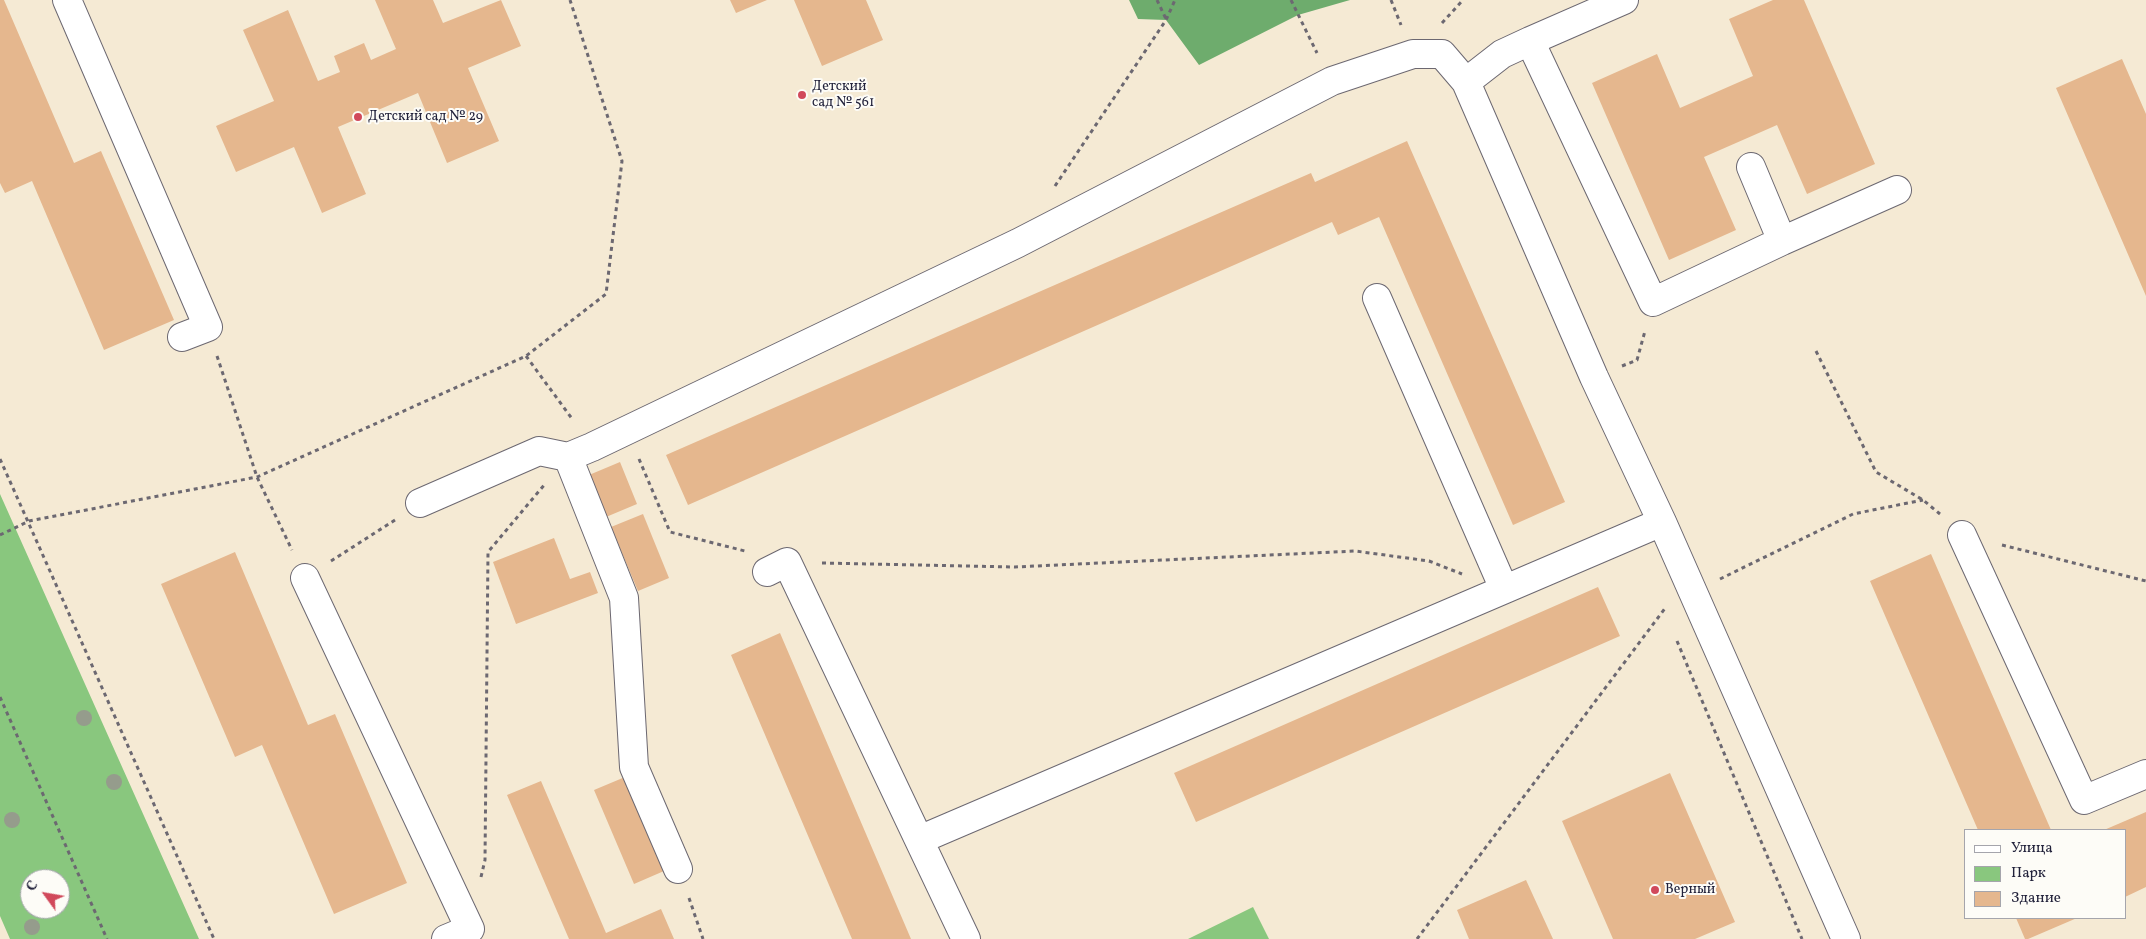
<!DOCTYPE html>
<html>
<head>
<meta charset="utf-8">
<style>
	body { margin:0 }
	#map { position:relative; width:2146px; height:939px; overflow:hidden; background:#f5ead4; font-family:Vollkorn,serif }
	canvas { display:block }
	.legend { position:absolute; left:1964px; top:829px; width:162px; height:90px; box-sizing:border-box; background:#fdfcf7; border:1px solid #a5a5ac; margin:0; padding:6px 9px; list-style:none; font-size:15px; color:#22223b }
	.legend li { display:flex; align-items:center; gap:10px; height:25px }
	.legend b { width:25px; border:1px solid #a5a5ac }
	.north { position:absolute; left:20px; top:869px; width:50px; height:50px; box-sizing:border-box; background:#fdfcf7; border:1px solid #a5a5ac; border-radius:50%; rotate:302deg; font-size:14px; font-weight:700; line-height:20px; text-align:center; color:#22223b }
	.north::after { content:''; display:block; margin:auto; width:18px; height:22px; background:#d1495b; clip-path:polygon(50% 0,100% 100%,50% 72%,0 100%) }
</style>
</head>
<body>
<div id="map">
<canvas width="2146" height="939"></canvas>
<ul class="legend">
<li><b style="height:6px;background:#fff"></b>Улица</li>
<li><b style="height:14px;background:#89c77e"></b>Парк</li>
<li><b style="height:14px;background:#e5b78e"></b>Здание</li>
</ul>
<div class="north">С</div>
</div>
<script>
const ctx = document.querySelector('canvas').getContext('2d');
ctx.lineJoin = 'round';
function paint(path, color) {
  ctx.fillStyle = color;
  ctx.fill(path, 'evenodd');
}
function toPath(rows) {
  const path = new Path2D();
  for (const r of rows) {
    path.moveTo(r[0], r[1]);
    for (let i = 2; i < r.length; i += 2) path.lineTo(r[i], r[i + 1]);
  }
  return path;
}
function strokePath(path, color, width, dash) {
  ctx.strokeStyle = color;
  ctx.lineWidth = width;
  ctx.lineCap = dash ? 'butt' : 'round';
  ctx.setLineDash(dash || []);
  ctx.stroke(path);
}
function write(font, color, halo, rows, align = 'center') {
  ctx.font = font + ' Vollkorn,serif';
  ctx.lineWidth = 4;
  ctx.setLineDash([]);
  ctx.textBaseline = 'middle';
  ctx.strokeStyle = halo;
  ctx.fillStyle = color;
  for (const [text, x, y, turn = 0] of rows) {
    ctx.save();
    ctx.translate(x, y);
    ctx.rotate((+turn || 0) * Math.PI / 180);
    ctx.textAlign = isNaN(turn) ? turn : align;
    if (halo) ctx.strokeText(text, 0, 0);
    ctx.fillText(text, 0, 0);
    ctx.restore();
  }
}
const green = toPath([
	[0,494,199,939,10,939,0,916],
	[30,879,60,879,60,909,30,909],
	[1253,907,1269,939,1188,939]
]);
const forest = toPath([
	[1129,0,1350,0,1298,15,1199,65,1166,20,1138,19]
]);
const building = toPath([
	[0,0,4,0,74,163,101,151,174,320,104,350,32,181,5,193,0,183],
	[375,0,433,0,443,23,501,0,521,46,468,68,499,141,447,163,418,93,338,127,366,194,322,213,294,147,236,172,216,126,274,101,243,30,288,10,318,81,340,72,334,56,364,43,371,60,396,49],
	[730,0,767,0,736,13],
	[794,0,866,0,883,40,822,66],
	[1773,0,1804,0,1875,164,1807,194,1777,125,1704,157,1736,230,1669,260,1592,83,1657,54,1680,108,1753,76,1729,19],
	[2122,59,2146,114,2146,296,2056,88],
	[1407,141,1565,502,1513,525,1379,217,1338,235,1332,222,688,505,666,455,1311,173,1315,182],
	[620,462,637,504,606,517,589,475],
	[643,514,669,578,638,591,611,527],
	[554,538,570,579,590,572,598,593,516,624,493,562],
	[235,552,308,725,335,714,407,883,334,914,262,745,235,757,161,584],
	[1931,554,2051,830,1978,830,1870,581],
	[1598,587,1620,636,1196,822,1174,773],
	[780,633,911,939,852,939,731,655],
	[1670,773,1735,922,1695,939,1613,939,1562,821],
	[625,777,664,871,634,884,594,790],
	[541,781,606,933,661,909,674,939,569,939,507,795],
	[2146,812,2146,887,2125,897,2125,830,2104,830],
	[1526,880,1553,939,1469,939,1457,910],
	[2016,918,2077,918,2028,939,2025,939]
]);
const path = toPath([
	[1157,0,1166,19],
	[1291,0,1317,53],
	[1391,0,1401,25],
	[1442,23,1463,0],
	[1055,186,1166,20,1175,0],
	[1816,351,1876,472,1923,500,1940,514],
	[217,356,257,477,292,550],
	[526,356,573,420],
	[1622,366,1637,360,1645,331],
	[0,459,214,939],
	[639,459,670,532,745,551],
	[0,535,29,521,257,477,526,356,606,294,622,161,570,0],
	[2002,545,2146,581],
	[331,561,395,520],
	[822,563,1015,567,1355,551,1429,561,1462,574],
	[1720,579,1853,514,1923,500],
	[1677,641,1802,939],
	[0,697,107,939],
	[481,877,485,860,488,552,545,484],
	[689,898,703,939],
	[1417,939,1666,607]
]);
const minor = toPath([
	[67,0,208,327,182,337],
	[1530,41,1624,0],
	[1466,82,1502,54,1530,41,1653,302,1782,241,1897,190],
	[1751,167,1782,241],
	[1377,298,1504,589],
	[568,457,624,598,634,767,678,869],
	[420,503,539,451,568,457,592,447,1018,243,1332,81,1413,54,1442,54,1466,82,1594,377,1662,522,1846,939],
	[1962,535,2084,800,2146,774],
	[767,572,787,562,966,939],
	[305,578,470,929,446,939],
	[919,840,1662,522]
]);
const trees = [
	[84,718],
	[114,782],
	[12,820],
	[32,927]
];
const markers = [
	[802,95,5,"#d1495b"],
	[358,117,5,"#d1495b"],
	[1655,890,5,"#d1495b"]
];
const poiNames = [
	["Детский",812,87],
	["сад № 561",812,103],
	["Детский сад № 29",368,117],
	["Верный",1665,890]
];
paint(green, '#89c77e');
paint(forest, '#6eac6d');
paint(building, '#e5b78e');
strokePath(minor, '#6c6871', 30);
strokePath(path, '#6c6871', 3, [4, 4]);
strokePath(minor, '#fff', 28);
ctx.fillStyle = '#959c8c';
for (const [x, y] of trees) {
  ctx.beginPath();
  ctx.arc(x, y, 8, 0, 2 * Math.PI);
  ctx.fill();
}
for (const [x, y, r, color] of markers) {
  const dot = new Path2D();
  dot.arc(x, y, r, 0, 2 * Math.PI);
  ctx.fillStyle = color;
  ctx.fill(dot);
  strokePath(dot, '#fdfcf7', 2);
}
write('14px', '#22223b', '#fdfcf7', poiNames, 'left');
</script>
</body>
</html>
